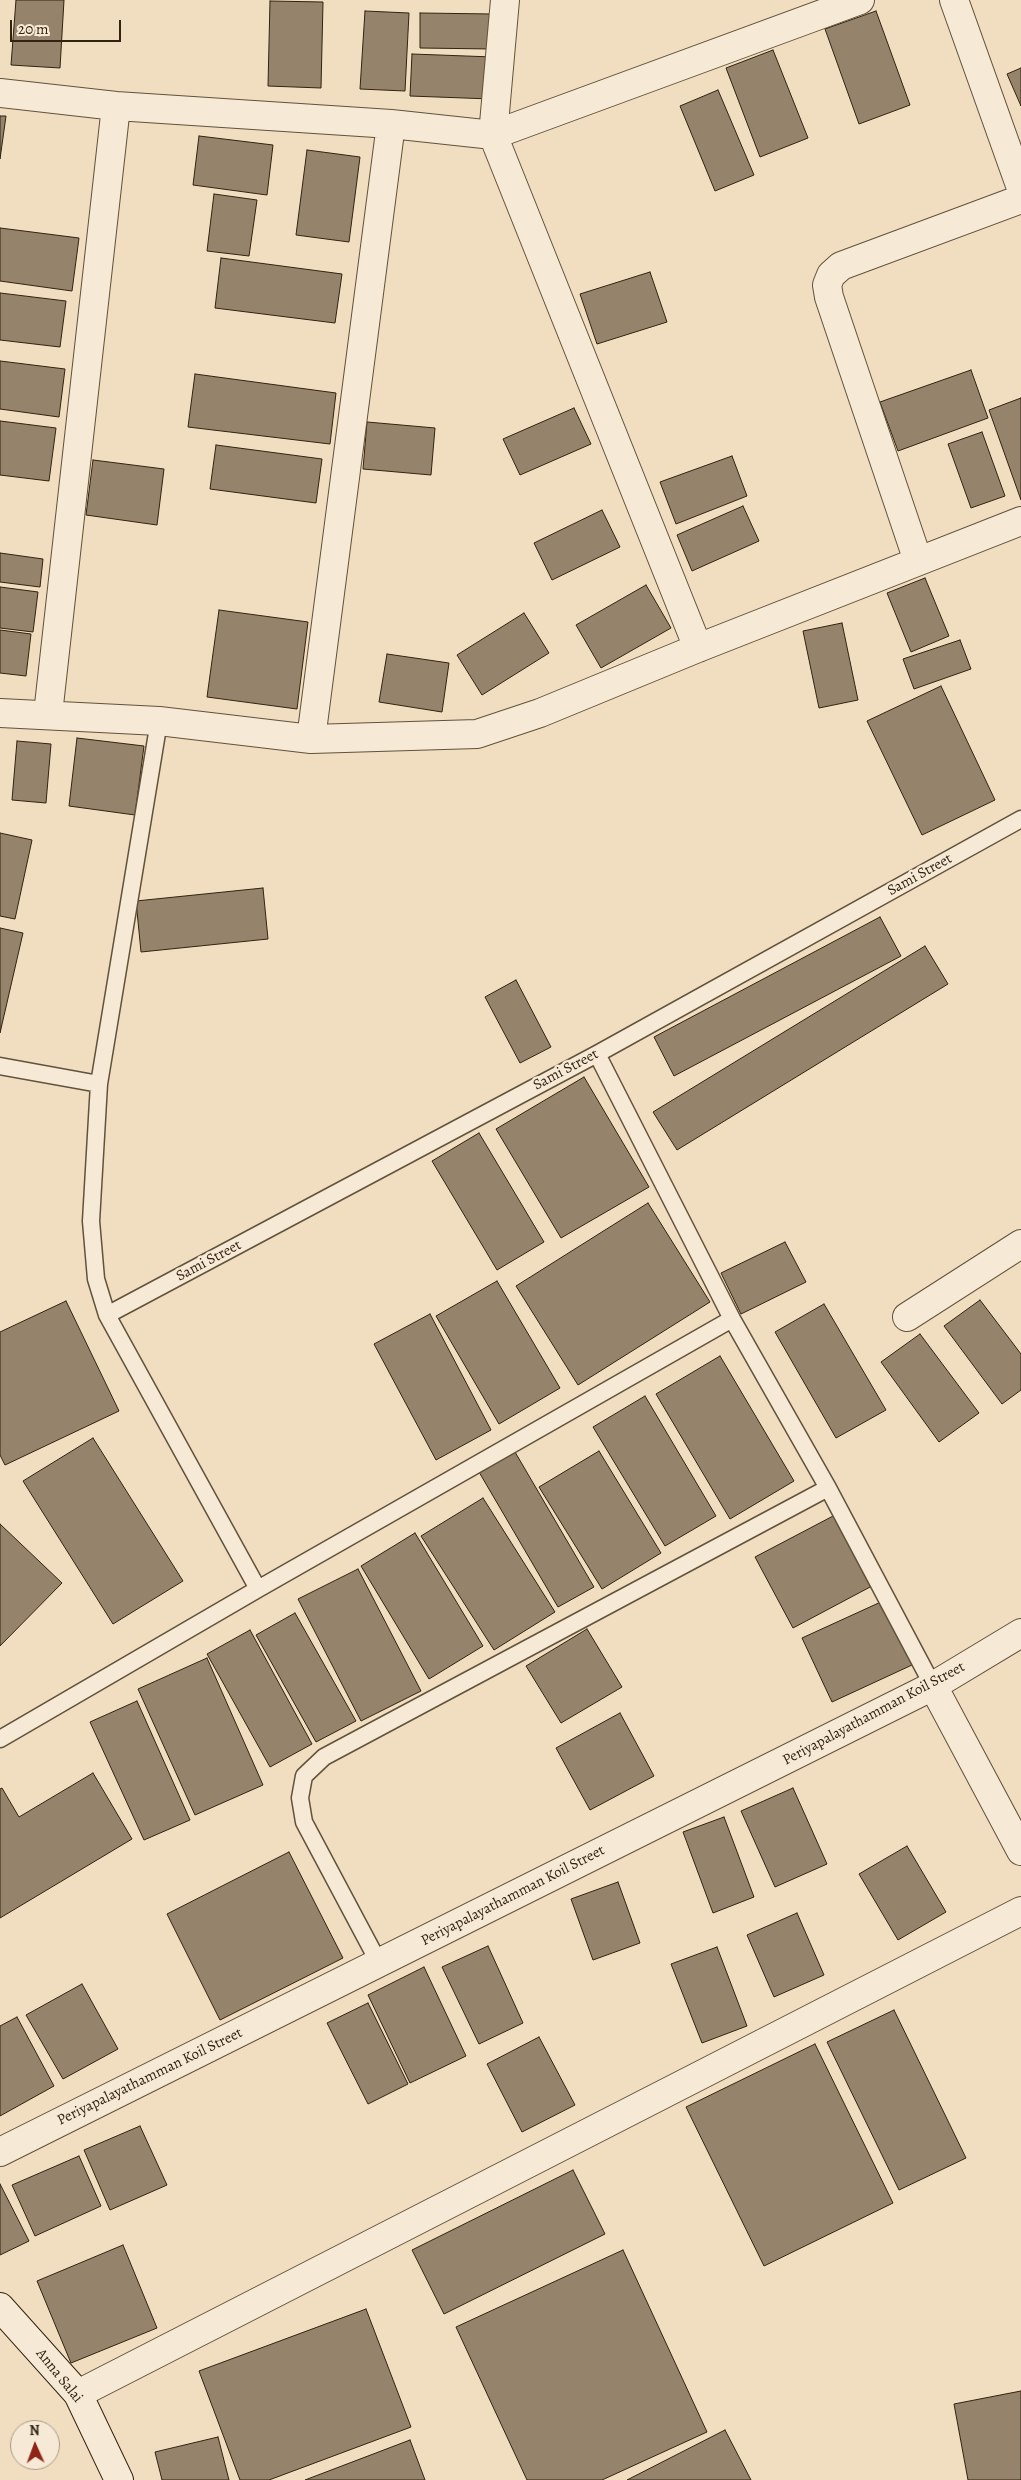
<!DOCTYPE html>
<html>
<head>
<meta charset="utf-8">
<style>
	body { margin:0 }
	#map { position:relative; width:1021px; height:2480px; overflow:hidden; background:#f1ddbf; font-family:Alegreya,serif }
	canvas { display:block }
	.north { position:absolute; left:10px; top:2420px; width:50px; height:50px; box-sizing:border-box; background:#f6e9d5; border:1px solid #a79a86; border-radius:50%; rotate:358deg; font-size:14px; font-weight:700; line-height:20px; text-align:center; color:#312310 }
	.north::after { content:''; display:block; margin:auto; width:18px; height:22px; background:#8f2418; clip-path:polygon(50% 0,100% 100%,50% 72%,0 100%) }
	.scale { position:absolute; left:10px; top:20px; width:111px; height:22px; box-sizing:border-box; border:2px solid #312310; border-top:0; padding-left:6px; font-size:15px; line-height:18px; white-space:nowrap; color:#312310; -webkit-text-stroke:4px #f6e9d5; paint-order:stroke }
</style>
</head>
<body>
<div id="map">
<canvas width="1021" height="2480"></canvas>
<div class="north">N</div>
<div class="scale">20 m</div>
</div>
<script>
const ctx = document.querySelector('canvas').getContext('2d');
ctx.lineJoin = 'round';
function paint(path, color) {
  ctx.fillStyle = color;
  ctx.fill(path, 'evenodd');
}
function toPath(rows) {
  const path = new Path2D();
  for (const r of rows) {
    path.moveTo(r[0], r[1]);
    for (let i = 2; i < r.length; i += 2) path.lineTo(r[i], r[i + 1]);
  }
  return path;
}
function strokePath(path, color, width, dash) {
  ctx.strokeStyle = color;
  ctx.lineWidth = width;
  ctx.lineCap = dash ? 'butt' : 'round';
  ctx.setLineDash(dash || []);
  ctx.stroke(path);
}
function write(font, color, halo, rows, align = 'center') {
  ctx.font = font + ' Alegreya,serif';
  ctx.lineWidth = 5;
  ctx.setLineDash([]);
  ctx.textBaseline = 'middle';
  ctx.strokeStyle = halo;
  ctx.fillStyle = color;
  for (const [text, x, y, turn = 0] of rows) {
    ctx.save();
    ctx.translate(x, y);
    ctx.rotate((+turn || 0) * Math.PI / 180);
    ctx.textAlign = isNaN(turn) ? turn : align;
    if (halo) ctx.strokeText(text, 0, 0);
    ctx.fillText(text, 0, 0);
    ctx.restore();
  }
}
const building = toPath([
	[16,0,64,0,60,68,11,65,16,0],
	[270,1,323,2,321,88,268,86,270,1],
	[365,11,409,13,405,91,360,89,365,11],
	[876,11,910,105,859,124,825,29,876,11],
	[420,13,493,14,492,49,420,48,420,13],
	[773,50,808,138,760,157,726,68,773,50],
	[412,54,493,57,491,99,410,96,412,54],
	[1021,68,1021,106,1007,74,1021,68],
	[718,90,754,175,715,191,680,106,718,90],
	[0,116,6,116,0,159,0,116],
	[199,136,273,145,267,195,193,185,199,136],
	[307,150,360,157,349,242,296,235,307,150],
	[214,194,257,200,249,256,207,251,214,194],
	[0,228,79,238,72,291,0,281,0,228],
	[221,258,342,274,335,323,215,308,221,258],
	[650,272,667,322,597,344,580,294,650,272],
	[0,293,66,301,60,347,0,340,0,293],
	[0,361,65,369,59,417,0,409,0,361],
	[971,370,988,418,898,451,880,402,971,370],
	[195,374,336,393,330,444,188,427,195,374],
	[1021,398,1021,500,989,410,1021,398],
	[574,408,591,444,520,475,503,439,574,408],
	[0,421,56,428,49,481,0,475,0,421],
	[367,422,435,428,431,475,363,469,367,422],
	[982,432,1005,496,971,508,948,444,982,432],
	[216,445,322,459,316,503,210,489,216,445],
	[732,456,747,496,676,524,660,482,732,456],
	[93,460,164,469,157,525,86,515,93,460],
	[743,506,759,541,692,571,677,535,743,506],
	[602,510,620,547,552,580,534,543,602,510],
	[0,553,43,559,40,587,0,582,0,553],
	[925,578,949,636,911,652,887,593,925,578],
	[646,585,671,628,601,668,576,625,646,585],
	[0,587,38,592,33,632,0,628,0,587],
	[219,610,308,622,297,709,207,697,219,610],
	[524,613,549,653,482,695,457,655,524,613],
	[842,623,858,700,819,708,803,631,842,623],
	[0,630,31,634,26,676,0,673,0,630],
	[960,640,971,669,914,689,903,659,960,640],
	[387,654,449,663,442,712,379,702,387,654],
	[941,686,995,800,922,835,867,721,941,686],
	[77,738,144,746,135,815,69,806,77,738],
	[17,741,51,744,46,803,12,800,17,741],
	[0,833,32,840,15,919,0,916,0,833],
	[263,888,268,939,141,952,136,901,263,888],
	[880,917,901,956,674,1076,654,1037,880,917],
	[0,928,23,933,0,1033,0,928],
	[925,946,948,984,677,1150,653,1112,925,946],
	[516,980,551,1047,520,1063,485,997,516,980],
	[584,1077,649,1187,561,1238,496,1129,584,1077],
	[479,1133,544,1242,497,1270,432,1161,479,1133],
	[648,1203,710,1302,578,1385,516,1286,648,1203],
	[785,1242,806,1282,741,1314,721,1273,785,1242],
	[497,1281,560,1388,499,1424,436,1316,497,1281],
	[980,1300,1021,1354,1021,1390,1002,1404,944,1326,980,1300],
	[66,1301,119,1411,5,1465,0,1455,0,1332,66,1301],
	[824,1304,886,1410,836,1438,775,1332,824,1304],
	[430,1314,491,1430,436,1460,374,1344,430,1314],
	[920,1334,979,1413,939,1442,881,1362,920,1334],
	[720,1356,794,1481,730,1519,656,1394,720,1356],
	[645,1396,716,1516,665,1546,593,1427,645,1396],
	[93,1438,183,1581,113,1624,23,1481,93,1438],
	[599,1451,661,1553,602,1589,539,1487,599,1451],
	[515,1452,594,1587,558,1607,479,1472,515,1452],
	[483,1498,555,1612,494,1650,421,1536,483,1498],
	[835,1515,872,1586,793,1628,755,1557,835,1515],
	[0,1524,62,1583,0,1646,0,1524],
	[415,1533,483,1646,429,1679,361,1566,415,1533],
	[358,1569,421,1691,361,1721,298,1599,358,1569],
	[883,1601,912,1665,832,1702,802,1638,883,1601],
	[295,1613,356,1721,316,1742,256,1635,295,1613],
	[587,1629,622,1687,561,1723,526,1666,587,1629],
	[250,1630,312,1744,270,1767,207,1654,250,1630],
	[207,1658,263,1785,195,1815,138,1689,207,1658],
	[137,1701,190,1820,144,1840,90,1722,137,1701],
	[620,1713,654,1776,590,1810,556,1748,620,1713],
	[93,1773,132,1839,0,1918,0,1789,2,1788,19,1817,93,1773],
	[793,1788,827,1864,775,1887,741,1811,793,1788],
	[724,1817,754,1897,713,1913,683,1832,724,1817],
	[907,1846,946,1912,898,1940,859,1874,907,1846],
	[289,1852,343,1958,220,2020,167,1914,289,1852],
	[618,1882,640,1943,593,1960,571,1899,618,1882],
	[797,1913,824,1975,774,1997,747,1935,797,1913],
	[488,1946,523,2023,479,2044,442,1967,488,1946],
	[717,1947,747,2026,702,2043,671,1964,717,1947],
	[424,1967,466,2056,410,2083,368,1995,424,1967],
	[82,1984,118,2049,63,2079,26,2015,82,1984],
	[368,2003,408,2084,368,2104,327,2023,368,2003],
	[894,2010,966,2158,899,2190,827,2042,894,2010],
	[17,2017,54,2086,0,2116,0,2026,17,2017],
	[539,2037,575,2105,522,2132,487,2064,539,2037],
	[815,2044,893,2203,764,2266,686,2107,815,2044],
	[140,2126,167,2185,110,2210,84,2150,140,2126],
	[79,2156,101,2206,35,2236,12,2185,79,2156],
	[573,2170,605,2234,444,2314,412,2250,573,2170],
	[0,2184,29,2241,0,2255,0,2184],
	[123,2245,157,2328,71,2363,37,2281,123,2245],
	[623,2250,707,2432,602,2480,527,2480,456,2327,623,2250],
	[366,2309,411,2427,269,2480,240,2480,199,2371,366,2309],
	[1021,2391,1021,2480,968,2480,954,2404,1021,2391],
	[725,2430,751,2480,627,2480,725,2430],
	[218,2437,229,2480,162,2480,155,2452,218,2437],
	[410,2440,425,2480,305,2480,410,2440]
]);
const lane = toPath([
	[597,1054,732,1319,828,1488,933,1686],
	[0,1066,99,1084,91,1221,96,1279,107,1315,258,1589,0,1739],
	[99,1084,159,721],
	[107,1315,597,1054,1021,819],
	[258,1589,732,1319],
	[379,1963,304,1822,300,1798,304,1776,324,1757,828,1488]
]);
const street = toPath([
	[505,0,493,135,698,648],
	[954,0,1021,188],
	[0,93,116,106,391,124,493,135,860,0],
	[918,561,829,297,827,285,831,275,841,266,1021,199],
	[0,713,159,721,311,739,477,734,540,713,698,648,1021,521],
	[48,714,116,106],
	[311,739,391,124],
	[907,1317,1021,1244],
	[933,1686,1021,1851],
	[0,2152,933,1686,1021,1633],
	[78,2394,1021,1911]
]);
const secondary = toPath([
	[0,2307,78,2394,119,2480]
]);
const streetNames = [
	["Sami Street",920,875,-29],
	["Sami Street",566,1070,-28],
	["Sami Street",209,1261,-28],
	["Periyapalayathamman Koil Street",874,1714,-28],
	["Periyapalayathamman Koil Street",513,1896,-27],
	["Periyapalayathamman Koil Street",150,2077,-26],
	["Anna Salai",59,2376,51]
];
paint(building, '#95846b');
strokePath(building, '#312310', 1);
strokePath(lane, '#61523c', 19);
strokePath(street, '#61523c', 30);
strokePath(secondary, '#312310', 30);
strokePath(lane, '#f6e9d5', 16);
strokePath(street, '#f6e9d5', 28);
strokePath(secondary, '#f6e9d5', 28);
write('15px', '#312310', '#f6e9d5', streetNames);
</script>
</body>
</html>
